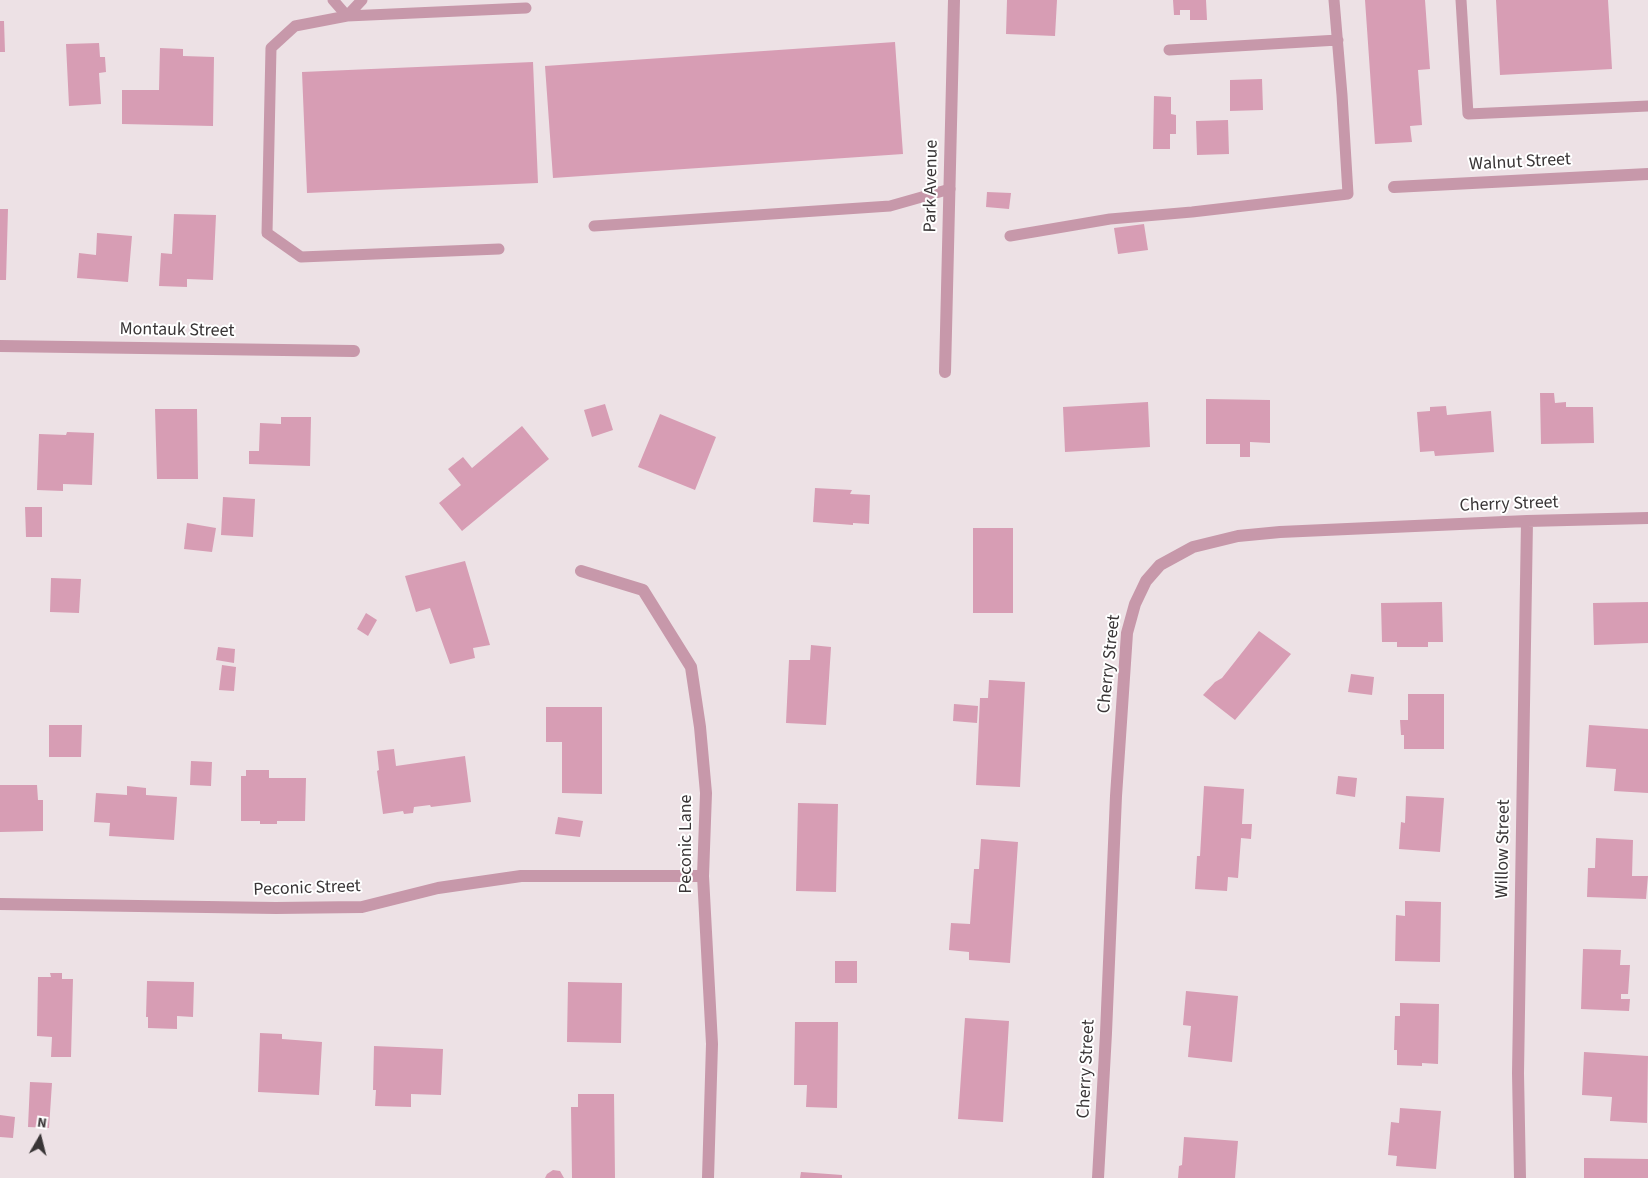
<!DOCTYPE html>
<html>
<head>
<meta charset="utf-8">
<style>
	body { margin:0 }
	#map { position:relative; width:1648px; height:1178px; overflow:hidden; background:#ede1e5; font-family:"Source Sans 3",sans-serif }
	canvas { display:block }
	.north { position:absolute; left:15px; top:1113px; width:50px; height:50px; -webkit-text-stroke:4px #fff; paint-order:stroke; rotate:8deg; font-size:14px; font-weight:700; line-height:20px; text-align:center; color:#393536 }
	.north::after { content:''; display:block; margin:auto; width:18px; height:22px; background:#393536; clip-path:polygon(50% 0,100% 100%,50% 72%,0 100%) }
</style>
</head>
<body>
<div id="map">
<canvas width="1648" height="1178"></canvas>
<div class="north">N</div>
</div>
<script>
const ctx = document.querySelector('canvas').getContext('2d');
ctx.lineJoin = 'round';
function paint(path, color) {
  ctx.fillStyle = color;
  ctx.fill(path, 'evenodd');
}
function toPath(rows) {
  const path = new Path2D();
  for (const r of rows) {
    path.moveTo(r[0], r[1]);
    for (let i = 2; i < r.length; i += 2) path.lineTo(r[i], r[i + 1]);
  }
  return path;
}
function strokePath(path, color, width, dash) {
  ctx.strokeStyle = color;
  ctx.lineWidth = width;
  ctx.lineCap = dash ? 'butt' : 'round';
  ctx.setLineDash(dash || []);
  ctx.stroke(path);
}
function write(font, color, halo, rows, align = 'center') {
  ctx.font = font + ' "Source Sans 3",sans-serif';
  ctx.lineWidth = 4;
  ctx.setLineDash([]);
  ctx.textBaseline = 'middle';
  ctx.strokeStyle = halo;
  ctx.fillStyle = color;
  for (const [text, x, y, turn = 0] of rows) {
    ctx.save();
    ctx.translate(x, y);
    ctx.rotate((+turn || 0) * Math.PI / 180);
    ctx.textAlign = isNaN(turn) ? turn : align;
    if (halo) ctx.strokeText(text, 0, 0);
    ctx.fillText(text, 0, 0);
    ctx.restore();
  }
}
const building = toPath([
	[1007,0,1057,0,1055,36,1006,34],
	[1173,0,1206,0,1207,20,1190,20,1190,10,1180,10,1180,15,1174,15],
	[1365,0,1425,0,1430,69,1418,70,1422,125,1410,126,1412,142,1375,144],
	[1496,0,1608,0,1612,69,1500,75],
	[0,21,4,21,5,52,0,52],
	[895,42,903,154,553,178,545,66],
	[99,43,100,57,105,57,106,72,99,73,101,104,69,106,66,44],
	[160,48,183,49,183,56,214,57,213,126,122,124,122,90,159,90],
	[533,62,538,183,307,193,302,72],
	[1262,79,1263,110,1230,111,1230,80],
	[1154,96,1171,97,1171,114,1176,115,1176,134,1170,134,1170,149,1153,149],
	[1228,120,1229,154,1197,155,1196,121],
	[987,192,1011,193,1009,209,986,207],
	[0,209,8,209,6,280,0,280],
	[174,214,216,215,213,280,187,279,187,287,159,286,161,253,172,254],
	[1144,224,1148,250,1118,254,1114,228],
	[97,233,132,236,128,282,77,278,79,253,96,255],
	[1540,393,1554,393,1555,403,1566,402,1566,407,1593,407,1594,443,1541,444],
	[1206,399,1270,400,1270,443,1250,442,1250,457,1240,457,1240,444,1206,444],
	[1148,402,1150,447,1065,452,1063,407],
	[605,404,613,430,592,437,584,410],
	[1446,406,1447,415,1491,411,1494,452,1435,456,1434,451,1420,452,1417,412,1430,411,1430,407],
	[155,409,197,409,198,479,157,479],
	[660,414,716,437,695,490,638,467],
	[281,417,311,417,310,466,249,464,249,451,259,451,260,423,281,424],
	[522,426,549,459,462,531,439,503,461,485,448,469,463,457,472,468],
	[67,432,94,433,92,485,63,484,63,491,37,490,39,434,66,435],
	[815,488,852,490,850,494,870,495,869,524,853,523,853,525,813,522],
	[223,497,255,499,253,537,221,535],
	[25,507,42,507,42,537,26,537],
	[187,523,216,528,212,552,184,549],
	[973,528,1013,528,1013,613,973,613],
	[465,561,490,645,473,648,475,658,450,664,430,608,416,612,405,576],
	[51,578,81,579,79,613,50,612],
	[1442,602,1443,642,1428,642,1428,647,1397,647,1397,642,1382,642,1381,603],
	[1648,602,1648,643,1594,645,1593,603],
	[366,613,377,620,368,636,357,629],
	[1259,631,1291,654,1235,720,1203,695,1215,682,1222,678],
	[811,645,831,647,826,725,786,723,789,660,810,660],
	[218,647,235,649,234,663,216,660],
	[222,665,236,667,234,691,219,690],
	[1351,674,1374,677,1372,695,1348,692],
	[989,680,1025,682,1020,787,976,785,980,698,988,698],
	[1408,694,1444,694,1444,749,1404,749,1404,735,1401,735,1400,720,1408,720],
	[954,704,978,706,977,723,953,721],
	[546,707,602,707,602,794,562,793,562,742,546,742],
	[49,725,82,725,81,757,49,757],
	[1589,725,1648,729,1648,793,1614,791,1616,769,1586,767],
	[394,749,396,766,465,756,471,802,431,807,430,805,414,807,413,813,404,814,403,811,383,814,377,771,379,770,377,751],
	[191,761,212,762,211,786,190,785],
	[246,770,269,770,269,778,306,778,305,821,277,821,277,824,260,824,260,821,241,821,241,776,246,776],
	[1338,776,1357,778,1355,797,1336,794],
	[0,785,37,785,38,800,43,800,43,831,0,832],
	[127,786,146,788,146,795,177,797,174,840,109,836,110,823,94,822,96,793,127,795],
	[1204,786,1244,789,1242,824,1252,824,1251,839,1241,838,1238,878,1228,877,1227,891,1195,889,1197,856,1200,856],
	[1406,796,1444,798,1440,852,1399,849,1401,822,1405,823],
	[798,803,838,804,836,892,796,891],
	[558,817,583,821,580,837,555,834],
	[1596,838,1633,840,1632,876,1648,876,1646,899,1587,897,1588,868,1595,868],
	[981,839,1018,842,1010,963,969,960,969,952,949,950,951,923,970,924,974,869,979,869],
	[1405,901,1441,902,1440,962,1395,961,1396,915,1405,916],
	[1583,949,1621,950,1620,965,1630,965,1628,994,1621,994,1621,999,1630,999,1629,1011,1581,1009],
	[835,961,857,961,857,983,835,983],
	[50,973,62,973,62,979,73,979,71,1057,51,1057,52,1037,37,1036,38,977,51,977],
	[147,981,194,982,193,1017,177,1016,177,1029,148,1028,148,1017,146,1017],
	[568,982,622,983,621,1043,567,1042],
	[1186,991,1238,996,1232,1062,1188,1057,1191,1026,1183,1025],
	[1400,1003,1439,1004,1438,1064,1422,1063,1422,1066,1397,1065,1397,1050,1394,1050,1395,1016,1400,1016],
	[965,1018,1009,1021,1003,1122,958,1119],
	[795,1022,838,1022,837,1108,806,1107,807,1085,794,1085],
	[260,1033,282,1034,282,1039,322,1042,319,1095,258,1092],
	[374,1046,443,1049,441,1095,411,1094,411,1107,375,1106,376,1090,373,1090],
	[1584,1052,1648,1056,1647,1123,1610,1121,1612,1097,1582,1095],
	[30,1082,52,1083,49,1128,28,1127],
	[578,1094,614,1094,615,1178,572,1178,571,1107,578,1107],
	[1400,1108,1441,1111,1436,1169,1396,1166,1397,1156,1388,1155,1391,1122,1399,1123],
	[0,1115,15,1117,13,1138,0,1137],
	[1184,1137,1238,1141,1235,1178,1178,1178,1179,1166,1182,1165],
	[1584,1158,1648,1159,1648,1178,1584,1178],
	[553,1170,560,1171,564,1178,545,1178,547,1174],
	[801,1172,842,1175,842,1178,800,1178]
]);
const lane = toPath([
	[333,0,347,16,362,0],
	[1461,0,1468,114,1648,106],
	[1169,50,1338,40],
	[594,226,890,206,950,189],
	[1010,236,1110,219,1192,212,1348,194,1342,95,1334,0],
	[499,249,301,257,267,233,271,48,295,26,347,16,526,8]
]);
const street = toPath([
	[1394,187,1648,174],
	[0,346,354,351],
	[945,372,954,0],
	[581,571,643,590,691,667,700,727,706,793,703,876,712,1044,708,1178],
	[0,904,276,908,362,907,438,888,521,876,703,876],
	[1098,1178,1106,1033,1116,796,1127,633,1135,604,1146,581,1160,565,1193,547,1238,536,1280,532,1527,521,1648,518],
	[1520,1178,1518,1073,1527,521]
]);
const streetNames = [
	["Walnut Street",1520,163,-3],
	["Park Avenue",932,186,-89],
	["Montauk Street",177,331,1],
	["Cherry Street",1509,505,-2],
	["Cherry Street",1110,664,-84],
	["Peconic Lane",687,844,-90],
	["Willow Street",1504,849,-89],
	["Peconic Street",307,889,-2],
	["Cherry Street",1087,1069,-87]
];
paint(building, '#d79db4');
strokePath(lane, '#c798aa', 11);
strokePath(street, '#c798aa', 12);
write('18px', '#393536', '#fff', streetNames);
</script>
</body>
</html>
